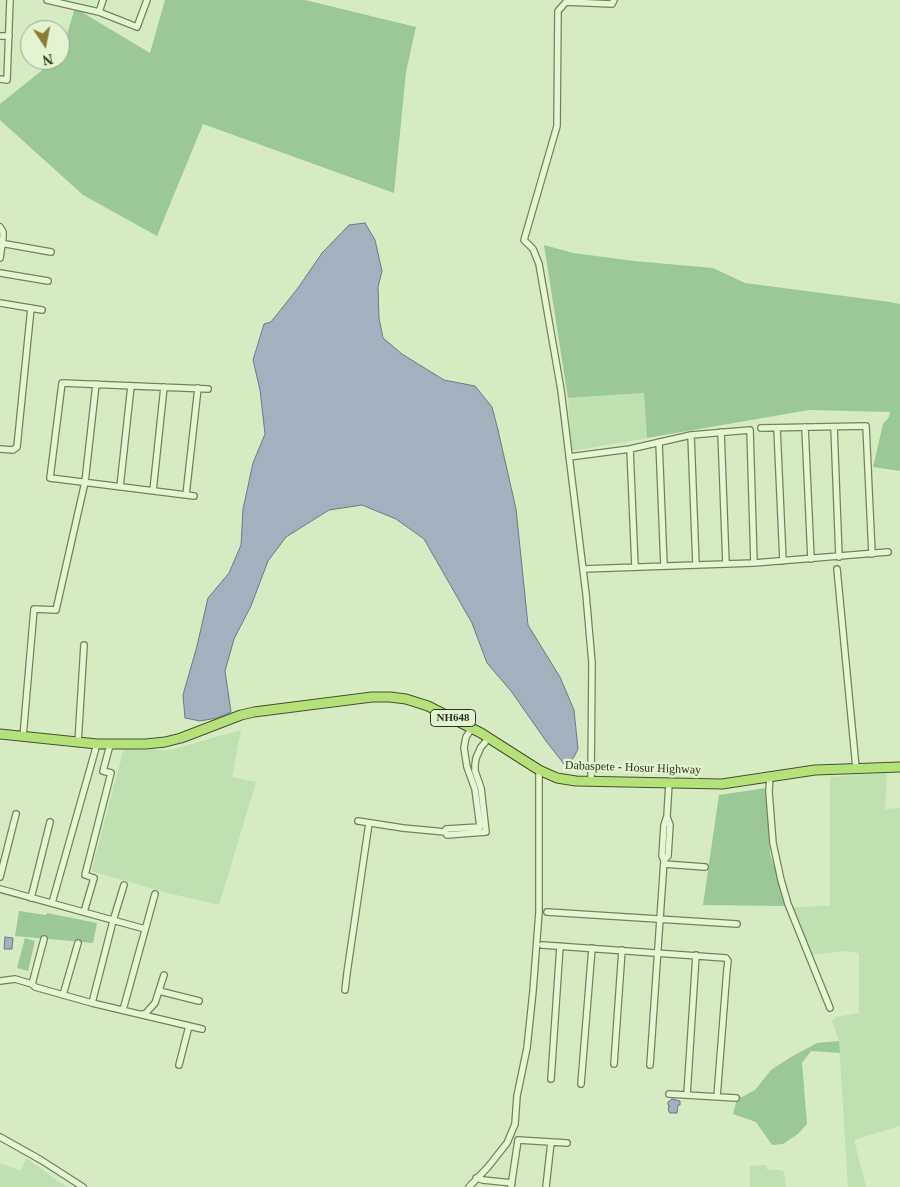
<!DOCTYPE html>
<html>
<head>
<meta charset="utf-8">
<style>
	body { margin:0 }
	#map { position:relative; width:900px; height:1187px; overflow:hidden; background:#d6ebc2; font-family:"Times New Roman",serif }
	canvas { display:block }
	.north { position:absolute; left:20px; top:20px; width:50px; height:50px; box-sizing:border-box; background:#e1f3d1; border:1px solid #99a789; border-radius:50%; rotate:169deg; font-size:14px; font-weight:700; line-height:20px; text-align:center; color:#2d341e }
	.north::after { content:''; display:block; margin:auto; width:18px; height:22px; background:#8f7c2e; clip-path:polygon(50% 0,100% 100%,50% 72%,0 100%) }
</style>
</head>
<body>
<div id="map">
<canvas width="900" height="1187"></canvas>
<div class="north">N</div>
</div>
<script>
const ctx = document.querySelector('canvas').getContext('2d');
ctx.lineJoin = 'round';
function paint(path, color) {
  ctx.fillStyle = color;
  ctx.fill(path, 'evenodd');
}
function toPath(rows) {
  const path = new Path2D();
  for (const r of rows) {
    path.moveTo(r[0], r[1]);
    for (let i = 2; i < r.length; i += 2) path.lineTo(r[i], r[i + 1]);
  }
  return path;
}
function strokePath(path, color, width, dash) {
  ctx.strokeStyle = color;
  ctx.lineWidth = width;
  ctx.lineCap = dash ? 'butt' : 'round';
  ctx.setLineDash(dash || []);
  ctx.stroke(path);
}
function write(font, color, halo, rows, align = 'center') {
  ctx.font = font + ' "Times New Roman",serif';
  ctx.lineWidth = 4.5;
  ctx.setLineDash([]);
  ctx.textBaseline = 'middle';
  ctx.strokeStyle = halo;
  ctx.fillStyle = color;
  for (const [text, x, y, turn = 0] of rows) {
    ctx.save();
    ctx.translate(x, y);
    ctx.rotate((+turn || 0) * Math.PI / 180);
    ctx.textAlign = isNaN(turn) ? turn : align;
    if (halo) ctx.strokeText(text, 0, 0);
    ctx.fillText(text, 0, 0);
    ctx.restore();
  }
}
const farmland = toPath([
	[644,393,647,438,571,451,568,398],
	[241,730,232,777,256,782,219,905,172,894,91,871,124,749,170,750],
	[887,772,885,809,900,808,900,1126,854,1140,866,1187,848,1187,839,1041,832,1021,836,1017,859,1013,859,953,845,951,811,955,792,907,830,906,830,777],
	[26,1158,66,1187,0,1187,0,1163,21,1171],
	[767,1165,767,1170,781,1170,784,1172,786,1187,750,1187,750,1166]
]);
const green = toPath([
	[165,0,305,0,416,27,406,72,394,193,203,124,157,236,83,195,0,120,0,104,55,60,60,60,60,52,63,48,75,8,150,53],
	[544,245,573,253,634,261,713,268,745,283,890,302,900,304,900,471,873,467,883,424,889,417,890,412,809,410,647,438,644,393,568,398],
	[766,788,770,854,787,906,703,905,719,795],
	[19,911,46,915,47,913,97,923,93,943,15,936],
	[25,938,35,941,28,971,17,968],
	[839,1041,840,1053,811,1051,802,1063,807,1124,798,1134,783,1144,772,1145,756,1122,733,1114,738,1096,742,1097,755,1090,771,1070,791,1057,817,1043]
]);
const water = toPath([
	[365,223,375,240,382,271,378,287,379,318,383,338,402,354,444,380,475,386,492,407,498,430,516,509,528,625,560,677,574,710,578,749,574,757,568,764,564,764,546,741,511,691,487,663,472,623,424,539,396,519,362,505,329,510,286,537,268,561,251,606,234,639,225,671,231,712,217,718,200,721,185,718,183,695,197,646,208,598,229,573,241,545,243,509,253,463,265,434,260,390,253,360,264,324,271,322,298,288,322,253,349,225,365,223],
	[5,937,13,938,12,949,4,949,5,937],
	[672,1099,680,1101,680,1105,678,1105,677,1113,670,1113,669,1112,668,1107,670,1106,668,1105,668,1102,672,1099]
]);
const minor = toPath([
	[47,0,99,12,137,27,147,0],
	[99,12,103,0],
	[0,36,9,36],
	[0,79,7,80,10,0],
	[0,227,3,232,3,237,0,258],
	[0,243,51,252],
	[0,273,48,281],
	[0,303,42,310],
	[805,427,811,559],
	[834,427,839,557],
	[761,428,866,426,872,554],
	[777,428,783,561],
	[721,432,726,564],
	[691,435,696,565],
	[659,442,664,566],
	[0,449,13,450,17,447,31,308],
	[630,449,635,567],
	[569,457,630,449,691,435,750,430,754,563],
	[120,487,131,386],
	[153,491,164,387],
	[186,495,198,388],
	[194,496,50,478,62,383,208,389],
	[583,569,754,563,888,552],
	[837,569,856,768],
	[23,737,34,609,56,610,85,482,96,384],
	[78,743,84,645],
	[770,776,769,792,773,843,781,880,788,904,830,1008],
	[591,781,592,663,586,594,561,390,539,264,533,249,524,240,557,126,558,11,566,2,612,4,614,0],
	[358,821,403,828,445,832,447,835,486,832,481,788,475,771,475,765,476,758,481,747,489,738],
	[445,832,446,829,480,827,475,789,467,767,464,748,466,737,472,728],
	[664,860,668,856,670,825,667,817],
	[664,864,705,867],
	[0,877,16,814],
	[0,889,145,929],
	[31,898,50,822],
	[52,903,97,744],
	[84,912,94,878,85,875,111,773,103,771,110,745],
	[547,912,737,924],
	[542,945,726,958,728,961,727,969,717,1097],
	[0,981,15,979,32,984,35,987,92,1003,202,1029],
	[32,984,44,939],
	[345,990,347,973,369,823],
	[159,991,199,1001],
	[63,995,78,943],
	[92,1003,113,921,124,885],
	[123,1010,155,894],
	[142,1014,145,1014,155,1003,164,975],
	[614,1064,622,950],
	[179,1065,189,1026],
	[650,1065,664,860,662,856,664,825,667,816,669,783],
	[551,1079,560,946],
	[581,1084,592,948],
	[669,1094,736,1098],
	[687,1095,696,955],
	[0,1137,41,1160,83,1187],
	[476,1178,483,1180,512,1183],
	[469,1187,488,1167,507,1143,515,1124,517,1096,527,1048,533,991,539,912,539,770],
	[511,1187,518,1140,567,1143],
	[546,1187,551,1142]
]);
const trunk = toPath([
	[0,734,97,744,146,744,165,742,181,738,241,715,254,712,372,697,390,697,406,699,428,706,481,733,539,770,557,778,576,781,722,784,815,770,900,767]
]);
const shields = [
	[453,718,45]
];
const shieldNames = [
	["NH648",453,718]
];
const streetNames = [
	["Dabaspete - Hosur Highway",633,768,2]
];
paint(farmland, '#c0e0b0');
paint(green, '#9ac897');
paint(water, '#a4b0be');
strokePath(water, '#6c798b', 1);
strokePath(minor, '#75835a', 8);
strokePath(trunk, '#47512e', 11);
strokePath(minor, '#e5f6d4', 5.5);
strokePath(trunk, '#b4e179', 9);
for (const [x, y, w] of shields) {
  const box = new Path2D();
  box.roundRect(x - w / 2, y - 8.5, w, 17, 4);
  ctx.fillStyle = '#e1f3d1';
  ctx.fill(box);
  strokePath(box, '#2d341e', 1);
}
write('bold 11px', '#2d341e', null, shieldNames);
write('12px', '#2d341e', '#e1f3d1', streetNames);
</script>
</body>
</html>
